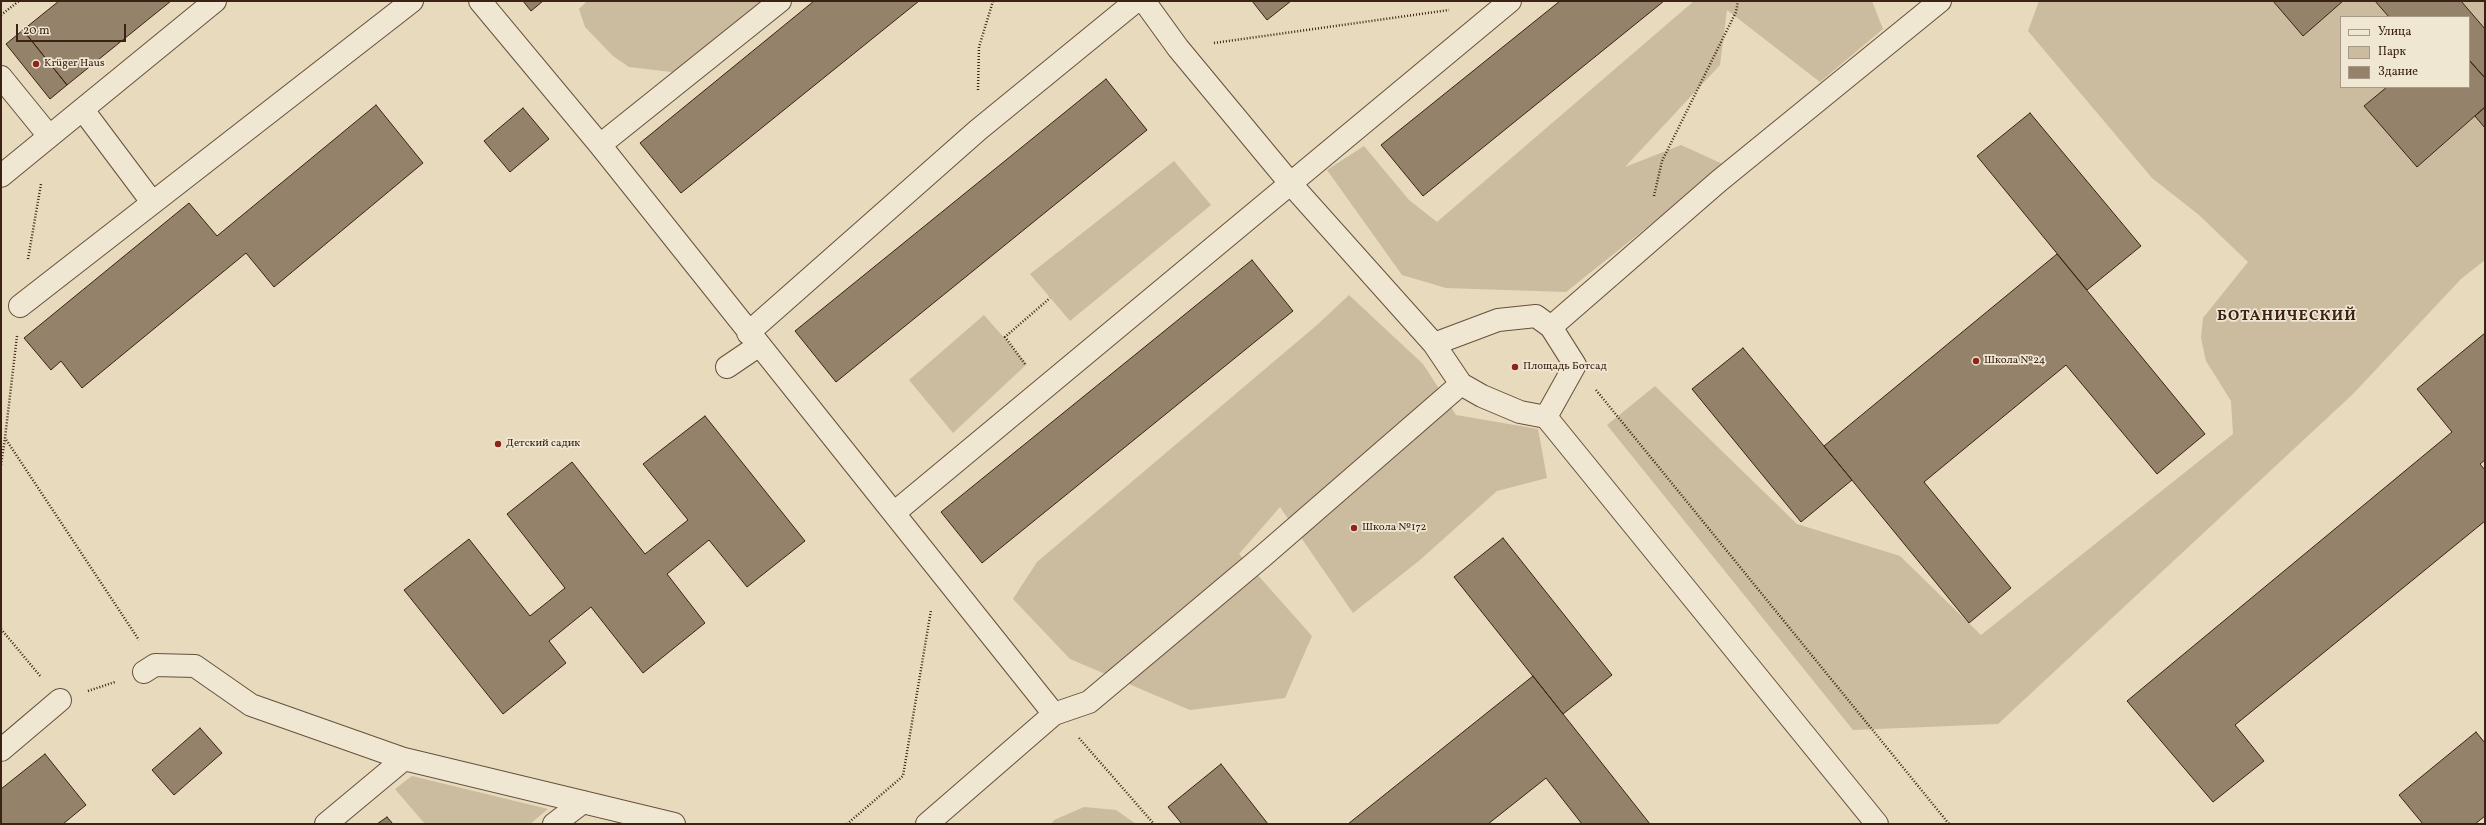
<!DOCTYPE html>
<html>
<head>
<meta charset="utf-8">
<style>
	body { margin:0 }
	#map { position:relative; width:2486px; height:825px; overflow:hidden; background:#e8dabc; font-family:Vollkorn,serif }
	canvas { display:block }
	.frame { position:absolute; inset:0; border:2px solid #3b2214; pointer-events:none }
	.legend { position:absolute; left:2340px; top:16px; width:130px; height:72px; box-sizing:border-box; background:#f0e7d3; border:1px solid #a89887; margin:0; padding:5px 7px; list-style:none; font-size:12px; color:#3b2214 }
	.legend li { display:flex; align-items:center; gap:8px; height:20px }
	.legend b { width:20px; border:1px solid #a89887 }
	.scale { position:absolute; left:16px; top:24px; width:110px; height:18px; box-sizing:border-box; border:2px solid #3b2214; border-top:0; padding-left:5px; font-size:12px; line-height:14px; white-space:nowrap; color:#3b2214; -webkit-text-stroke:3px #f0e7d3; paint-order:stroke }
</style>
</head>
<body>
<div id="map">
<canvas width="2486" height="825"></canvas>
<div class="frame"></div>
<ul class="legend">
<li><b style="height:5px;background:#f0e7d3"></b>Улица</li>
<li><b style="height:11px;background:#cbbb9f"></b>Парк</li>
<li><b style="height:11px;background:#95826b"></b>Здание</li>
</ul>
<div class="scale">20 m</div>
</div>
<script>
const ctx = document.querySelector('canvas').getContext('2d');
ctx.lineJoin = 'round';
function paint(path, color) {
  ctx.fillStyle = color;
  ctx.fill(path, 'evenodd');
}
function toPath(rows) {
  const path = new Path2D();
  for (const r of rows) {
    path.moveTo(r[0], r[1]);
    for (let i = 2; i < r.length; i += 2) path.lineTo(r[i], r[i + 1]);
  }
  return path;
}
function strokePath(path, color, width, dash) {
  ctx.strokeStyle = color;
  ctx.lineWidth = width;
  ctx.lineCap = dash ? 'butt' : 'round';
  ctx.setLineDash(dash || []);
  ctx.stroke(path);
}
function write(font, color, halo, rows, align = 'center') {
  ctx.font = font + ' Vollkorn,serif';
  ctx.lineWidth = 3.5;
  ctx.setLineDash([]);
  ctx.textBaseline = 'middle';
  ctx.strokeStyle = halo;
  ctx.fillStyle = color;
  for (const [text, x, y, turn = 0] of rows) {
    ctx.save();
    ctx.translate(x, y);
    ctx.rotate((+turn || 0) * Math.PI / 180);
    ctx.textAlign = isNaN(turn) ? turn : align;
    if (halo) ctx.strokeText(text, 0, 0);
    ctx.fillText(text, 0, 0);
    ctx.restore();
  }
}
const green = toPath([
	[587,1,777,1,688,74,629,67,613,56,585,27,579,9],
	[1694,1,1872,1,1883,29,1820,82,1727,10,1720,65,1625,167,1681,145,1725,165,1566,292,1446,288,1402,275,1327,170,1364,146,1409,200,1437,222],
	[2039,1,2485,1,2485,260,2461,279,2353,394,1998,724,1853,730,1607,425,1655,386,1797,524,1900,556,1981,635,2233,434,2231,401,2206,361,2201,338,2203,318,2248,262,2199,215,2152,178,2028,31],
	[2341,17,2469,17,2469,87,2341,87],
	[1174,161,1211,205,1070,321,1030,274],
	[1349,295,1423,364,1456,415,1538,429,1547,478,1497,491,1420,560,1353,613,1280,507,1239,554,1312,636,1285,698,1190,710,1070,659,1013,599,1037,562,1317,325],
	[984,315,1027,364,953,433,909,380],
	[412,776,548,809,530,824,425,824,395,789],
	[1084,807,1116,810,1136,824,1051,824,1054,820]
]);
const building = toPath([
	[59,1,171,1,67,85,23,30,59,1],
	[523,1,543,1,531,11,523,1],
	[814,1,919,1,681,193,640,143,814,1],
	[1252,1,1291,1,1267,20,1252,1],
	[1560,1,1664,1,1423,196,1381,145,1560,1],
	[2273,1,2343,1,2303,36,2273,1],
	[2375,1,2461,1,2485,29,2485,78,2469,60,2469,17,2389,17,2375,1],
	[23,30,67,85,50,99,6,44,23,30],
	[2469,60,2485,78,2485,107,2417,167,2364,106,2387,87,2469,87,2469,60],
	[1106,79,1147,130,836,382,795,331,1106,79],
	[376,105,423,163,274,287,246,253,82,388,61,361,51,370,24,338,189,203,217,236,376,105],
	[2485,107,2485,128,2475,116,2485,107],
	[523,108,549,139,510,172,484,141,523,108],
	[2030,113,2141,246,2087,290,1977,156,2030,113],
	[2057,254,2205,434,2157,474,2066,365,1924,482,2011,588,1969,623,1824,446,2057,254],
	[1252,260,1293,311,982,563,941,512,1252,260],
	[2485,333,2485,460,2480,464,2485,470,2485,521,2235,725,2264,761,2213,802,2127,701,2452,432,2417,389,2485,333],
	[1743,348,1852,480,1801,522,1692,389,1743,348],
	[705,416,805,541,747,587,709,540,667,574,705,623,643,673,591,607,549,641,566,663,503,714,404,590,469,539,530,616,565,588,507,514,572,462,645,554,688,520,643,464,705,416],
	[1503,538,1612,675,1563,714,1454,577,1503,538],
	[1533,676,1650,824,1582,824,1546,778,1488,824,1348,824,1533,676],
	[200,728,222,753,174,795,152,770,200,728],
	[2476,732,2485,743,2485,816,2475,824,2423,824,2399,795,2476,732],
	[45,754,86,805,63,824,1,824,1,789,45,754],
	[1221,764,1268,824,1182,824,1168,807,1221,764],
	[387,817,393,824,377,824,387,817]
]);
const path = toPath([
	[1,15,19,1],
	[1214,43,1449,10],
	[978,90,979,47,993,1],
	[1654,196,1662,161,1736,12,1738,1],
	[28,259,41,184],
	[17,336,5,438,139,640],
	[1025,364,1005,337,1050,298],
	[1596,390,1949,824],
	[1,465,5,438],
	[1,629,41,677],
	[88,691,115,682],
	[1079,738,1154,824],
	[847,824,903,776,931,610]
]);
const minor = toPath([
	[480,1,600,145,1054,714],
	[1144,1,1178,48,1290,183,1434,344,1461,384,1482,396,1520,412,1546,417,1877,824],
	[1,77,49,136],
	[83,110,152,202],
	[600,145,780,1],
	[1,176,215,1],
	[20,306,412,1],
	[1551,327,1719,181,1940,1],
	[748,333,978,130,1136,1],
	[1434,344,1498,320,1536,316,1551,327,1575,365,1546,417],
	[727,367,758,346],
	[894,513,1510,1],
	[144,672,155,665,195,666,251,705,404,759,674,824],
	[1,750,60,700],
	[326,824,404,759],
	[554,824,583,802],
	[927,824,1054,714,1089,702,1263,556,1461,384]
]);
const markers = [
	[36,64,4,"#8f2418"],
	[1976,361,4,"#8f2418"],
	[1515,367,4,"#8f2418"],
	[498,444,4,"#8f2418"],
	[1354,528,4,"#8f2418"]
];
const poiNames = [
	["Krüger Haus",44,64],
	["Школа №24",1984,361],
	["Площадь Ботсад",1523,367],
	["Детский садик",506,444],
	["Школа №172",1362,528]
];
const districtNames = [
	["БОТАНИЧЕСКИЙ",2287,317]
];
paint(green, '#cbbb9f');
paint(building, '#95826b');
strokePath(building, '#3b2214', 1);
strokePath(minor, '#66503e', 24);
strokePath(path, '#3b2214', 2.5, [1, 2]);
strokePath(minor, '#f0e7d3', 22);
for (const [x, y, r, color] of markers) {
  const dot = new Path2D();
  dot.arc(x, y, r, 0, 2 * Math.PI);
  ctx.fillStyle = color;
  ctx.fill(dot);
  strokePath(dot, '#f0e7d3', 1.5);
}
write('11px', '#3b2214', '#f0e7d3', poiNames, 'left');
ctx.letterSpacing = '1px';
write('bold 15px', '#3b2214', '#f0e7d3', districtNames);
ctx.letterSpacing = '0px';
</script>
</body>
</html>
